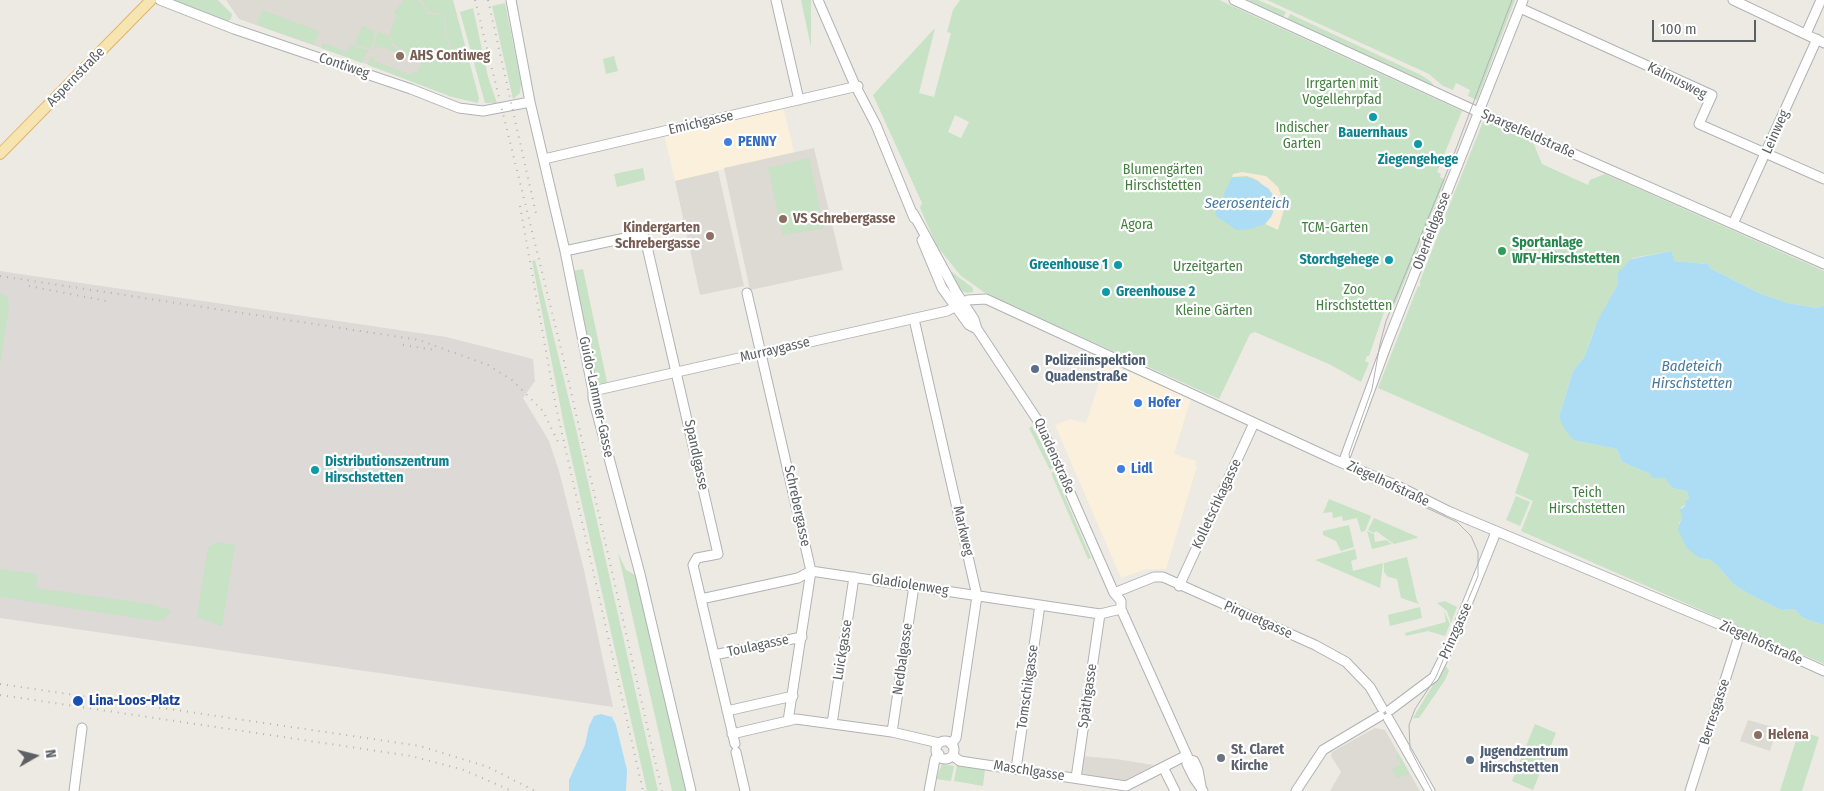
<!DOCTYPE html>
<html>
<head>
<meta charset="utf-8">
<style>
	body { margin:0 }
	#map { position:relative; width:1824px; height:791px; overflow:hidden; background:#edeae4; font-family:"Fira Sans Condensed",sans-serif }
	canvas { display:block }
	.north { position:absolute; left:10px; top:731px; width:50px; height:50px; -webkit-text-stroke:4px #fff; paint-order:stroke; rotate:82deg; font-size:14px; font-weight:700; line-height:20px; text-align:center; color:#5c6063 }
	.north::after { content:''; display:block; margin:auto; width:18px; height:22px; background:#5c6063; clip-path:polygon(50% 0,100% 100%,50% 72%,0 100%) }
	.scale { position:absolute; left:1652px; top:20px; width:104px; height:22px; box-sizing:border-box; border:2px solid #5c6063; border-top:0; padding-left:6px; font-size:15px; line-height:18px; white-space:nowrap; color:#5c6063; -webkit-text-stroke:4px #fff; paint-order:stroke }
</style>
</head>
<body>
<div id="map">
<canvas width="1824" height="791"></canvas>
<div class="north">N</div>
<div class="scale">100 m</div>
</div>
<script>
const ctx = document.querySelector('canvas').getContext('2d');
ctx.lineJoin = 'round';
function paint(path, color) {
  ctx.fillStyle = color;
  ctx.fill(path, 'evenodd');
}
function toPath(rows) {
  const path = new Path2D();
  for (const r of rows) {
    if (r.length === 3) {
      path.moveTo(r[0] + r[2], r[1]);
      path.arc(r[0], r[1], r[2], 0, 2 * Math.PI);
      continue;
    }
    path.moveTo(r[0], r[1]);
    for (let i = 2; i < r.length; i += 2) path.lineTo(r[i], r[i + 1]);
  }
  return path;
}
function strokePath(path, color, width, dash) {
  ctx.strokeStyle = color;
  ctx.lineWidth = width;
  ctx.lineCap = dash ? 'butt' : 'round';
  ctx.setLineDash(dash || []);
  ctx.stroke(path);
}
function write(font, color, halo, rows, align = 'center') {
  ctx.font = font + ' "Fira Sans Condensed",sans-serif';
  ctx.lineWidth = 4.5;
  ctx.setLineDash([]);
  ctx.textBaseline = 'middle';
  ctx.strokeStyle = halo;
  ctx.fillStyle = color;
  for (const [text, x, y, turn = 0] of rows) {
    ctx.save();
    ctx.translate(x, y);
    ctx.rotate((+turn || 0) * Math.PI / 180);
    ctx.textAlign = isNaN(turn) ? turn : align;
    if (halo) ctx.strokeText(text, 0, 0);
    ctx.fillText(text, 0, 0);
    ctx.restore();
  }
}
const commercial = toPath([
	[783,106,794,152,675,181,664,134],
	[1106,362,1191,398,1174,454,1196,461,1195,465,1197,466,1166,569,1147,569,1121,578,1055,425,1070,419,1086,423]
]);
const industrial = toPath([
	[0,271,446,337,533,359,535,381,523,398,549,441,559,471,584,570,613,707,0,618]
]);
const education = toPath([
	[226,0,444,0,468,94,415,81,239,19],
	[814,148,843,270,750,290,724,168],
	[718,171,744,286,700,295,675,181],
	[1748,720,1777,728,1770,751,1740,741],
	[1375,728,1385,730,1420,791,1330,791,1341,772,1331,756,1332,752],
	[1082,756,1116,759,1154,765,1125,780,1081,774]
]);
const green = toPath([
	[170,0,218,0,232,14,231,19,228,21,218,19],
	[404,0,418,0,429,14,444,15,445,33,451,53,448,59,441,59,430,52,407,52,391,42,389,36,397,14,394,12],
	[421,0,453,0,479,98,478,103,452,97,368,65,370,58,375,56,374,61,412,75,414,71,418,72,422,62,380,46,378,49,374,48,378,32,387,35,393,47,405,52,432,54,445,62,451,59,454,54,447,37,445,14,430,12],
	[801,0,811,0,811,47],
	[960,0,1219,0,1462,111,1437,172,1441,174,1440,177,1445,180,1392,312,1385,309,1369,356,1367,356,1365,361,1369,363,1361,382,1331,365,1255,332,1250,334,1219,399,985,293,960,275,937,246,920,208,922,203,873,95,935,28,919,93,934,97,951,33,947,32,953,10],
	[955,115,969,122,961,138,948,132],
	[1248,0,1258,0,1286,12,1282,20],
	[1267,0,1515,0,1477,100,1468,96,1470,90,1456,83,1453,90,1443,86,1429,74],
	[505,3,521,83,520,93,513,99,492,6],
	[473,8,488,77,497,103,485,103,460,12],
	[262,10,319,31,314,45,257,25],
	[1290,14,1421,75,1430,81,1438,90,1286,22],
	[362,26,375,31,371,49,355,45],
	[323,43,347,52,350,45,370,51,366,53,362,63,321,48],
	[614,56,618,71,606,74,603,59],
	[1486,121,1533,142,1542,164,1588,185,1590,180,1605,174,1824,271,1824,306,1818,308,1788,303,1761,294,1710,268,1708,264,1673,261,1672,251,1632,258,1595,327,1585,356,1573,371,1559,417,1573,440,1617,449,1622,462,1650,474,1665,477,1672,488,1687,491,1689,499,1686,505,1681,507,1683,517,1679,523,1691,550,1699,558,1710,560,1717,565,1733,584,1749,594,1781,610,1794,609,1803,618,1824,625,1824,664,1521,531,1533,501,1515,493,1529,454,1378,388,1418,286,1420,287,1420,281,1444,220,1446,221,1445,216,1483,122],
	[809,158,824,228,783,235,768,168],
	[643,168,645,180,617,187,614,174],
	[535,260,576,429,658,791,647,791,564,425,532,261],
	[583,269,607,382,602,384,597,382,572,271],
	[952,272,973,288,973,292,967,293,961,291,951,274],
	[0,293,8,298,9,306,0,366],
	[1032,426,1045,450,1053,468,1050,470,1029,428],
	[1054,472,1091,558,1088,559,1051,473],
	[1516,496,1530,502,1520,526,1506,520],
	[1329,499,1371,516,1365,531,1361,532,1357,518,1343,521,1342,516,1333,518,1332,512,1323,513],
	[1374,518,1418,537,1417,538,1394,544,1376,531,1374,533,1368,530],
	[1349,525,1354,547,1341,551,1336,541,1323,535,1323,531],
	[1367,531,1374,534,1375,542,1386,540,1392,544,1372,549],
	[218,542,235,545,222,626,197,617,208,547],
	[1355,549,1357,559,1351,561,1353,571,1383,563,1380,588,1315,560],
	[618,553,626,570,637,576,687,791,672,791],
	[1407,557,1417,601,1419,604,1401,598,1397,579,1388,577,1384,572,1384,563],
	[0,569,37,574,36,588,150,604,171,610,165,619,155,621,0,597],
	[1445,601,1457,607,1451,623,1447,611,1437,603],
	[1420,607,1422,618,1390,626,1388,615],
	[1444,611,1450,624,1445,636,1428,631,1406,636,1405,633,1446,622],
	[1445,665,1449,671,1445,680,1419,718,1413,718],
	[1535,724,1556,733,1533,790,1512,781],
	[1799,731,1819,737,1802,791,1780,791],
	[1398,753,1410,774,1397,778,1392,769,1401,764,1396,755],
	[942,764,954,766,951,781,936,779],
	[957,765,985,769,983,786,954,781]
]);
const sand = toPath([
	[1242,172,1266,176,1278,187,1285,206,1278,230,1265,224,1273,213,1274,202,1272,193,1257,180,1247,176,1232,177,1233,174]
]);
const water = toPath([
	[1232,177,1252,178,1269,189,1273,197,1274,209,1271,217,1265,224,1250,229,1237,230,1217,217,1215,214],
	[1672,251,1674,261,1708,264,1710,268,1761,294,1788,303,1817,308,1824,306,1824,625,1803,618,1794,609,1781,610,1749,594,1733,584,1717,565,1710,560,1699,558,1686,547,1678,529,1682,517,1680,510,1686,505,1685,501,1689,499,1687,491,1672,488,1665,478,1653,478,1650,474,1622,462,1617,449,1573,440,1564,428,1559,417,1573,371,1585,356,1597,322,1618,284,1618,273,1631,259],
	[601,714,612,717,616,725,627,770,626,791,569,791,569,780,585,745,589,726,594,716]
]);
const minor = toPath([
	[160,0,234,29,411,89,459,108,483,111,530,102],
	[511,0,530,102,565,251,593,391,593,398,640,574,691,791],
	[776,0,799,100],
	[818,0,854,83,876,125,914,218],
	[1234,0,1474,110,1824,264],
	[1733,0,1824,43],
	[1520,8,1712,95,1699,124,1824,179],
	[1806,34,1821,0],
	[544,159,858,86],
	[913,213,956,292,974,319,977,329,1040,424,1114,593,1121,601,1121,609,1189,760,1187,764,1194,778,1203,791],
	[1733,224,1817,39],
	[922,240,942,288,969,325,977,329],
	[565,251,639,235,645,238,718,554,697,558,693,565,735,744],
	[747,293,811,571,788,721],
	[914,319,977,596,956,738,951,744],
	[593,391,947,311,968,300,986,299,1335,460,1400,487,1448,511,1740,633,1824,671],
	[1343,463,1388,341,1523,0],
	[1179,586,1254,423],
	[1114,593,1154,577,1163,577,1315,645,1346,662,1370,687,1382,708],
	[701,599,798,578,811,571,1100,614,1121,609],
	[714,655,802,637],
	[1390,710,1434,677,1453,639,1496,532],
	[727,711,793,696],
	[1388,718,1430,791],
	[832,724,854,577],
	[892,732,914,586],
	[732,734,796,719,892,732,939,743],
	[945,750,9],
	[736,752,745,791],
	[953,756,960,761,1126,786,1187,755],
	[1189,760,1194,761,1198,770,1201,786],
	[1163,767,1175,791],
	[1016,769,1040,605],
	[1076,778,1100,614],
	[74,791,82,728],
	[929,791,935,759,939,754],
	[1296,791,1323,750,1380,716],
	[1690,791,1740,633]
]);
const major = toPath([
	[0,154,151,0]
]);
const tram = toPath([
	[1432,791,1410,749,1409,725,1415,709,1436,677,1478,576,1478,552,1471,536,1457,522,1358,476,1351,467,1349,454,1372,389,1380,344,1386,321,1451,162,1512,0]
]);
const rail = toPath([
	[475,0,564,361,662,791],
	[488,0,537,218],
	[520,206,556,407,643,791],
	[0,276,419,340,488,365,512,380,543,411,558,442],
	[29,286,106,301],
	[403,345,435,350],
	[0,684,420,746,488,767,535,791],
	[0,695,411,756,464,770,512,791]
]);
const markers = [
	[400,56,5,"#8d6e63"],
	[1373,117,5,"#0f9aa8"],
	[728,142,5,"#3f7fe0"],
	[1418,144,5,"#0f9aa8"],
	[783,219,5,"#8d6e63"],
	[710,236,5,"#8d6e63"],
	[1502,251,5,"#2e9e5b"],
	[1389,260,5,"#0f9aa8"],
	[1118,265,5,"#0f9aa8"],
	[1106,292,5,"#0f9aa8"],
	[1035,369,5,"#5c6f8a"],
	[1138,403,5,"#3f7fe0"],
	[1121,469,5,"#3f7fe0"],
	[315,470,5,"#0f9aa8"],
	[78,701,6,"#1a4fb4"],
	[1758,735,5,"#8d6e63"],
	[1221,758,5,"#6b7280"],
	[1470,760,5,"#5c6f8a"]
];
const educationNames = [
	["AHS Contiweg",410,56],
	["VS Schrebergasse",793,219],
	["Kindergarten",700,228,"right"],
	["Schrebergasse",700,244,"right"],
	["Helena",1768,735]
];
const streetNames = [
	["Contiweg",344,66,19],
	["Aspernstraße",76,77,-46],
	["Kalmusweg",1677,81,27],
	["Emichgasse",701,123,-13],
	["Leinweg",1776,132,-66],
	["Spargelfeldstraße",1528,134,24],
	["Oberfeldgasse",1432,231,-69],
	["Murraygasse",775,350,-13],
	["Guido-Lammer-Gasse",596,397,78],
	["Spandlgasse",696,455,78],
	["Quadenstraße",1054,456,66],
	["Ziegelhofstraße",1388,484,25],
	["Kolletschkagasse",1217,504,-65],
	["Schrebergasse",797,506,78],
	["Markweg",963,531,77],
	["Gladiolenweg",910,585,9],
	["Pirquetgasse",1258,620,24],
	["Prinzgasse",1456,631,-66],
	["Ziegelhofstraße",1761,643,24],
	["Toulagasse",758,646,-12],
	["Luickgasse",843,650,-81],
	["Nedbalgasse",903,659,-82],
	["Tomschikgasse",1028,687,-82],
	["Späthgasse",1088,696,-82],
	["Berresgasse",1715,712,-72],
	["Maschlgasse",1029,771,9]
];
const parkNames = [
	["Irrgarten mit",1342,84],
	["Vogellehrpfad",1342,100],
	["Indischer",1302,128],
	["Garten",1302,144],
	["Blumengärten",1163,170],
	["Hirschstetten",1163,186],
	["Agora",1137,225],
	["TCM-Garten",1335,228],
	["Urzeitgarten",1208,267],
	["Zoo",1354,290],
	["Hirschstetten",1354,306],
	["Kleine Gärten",1214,311],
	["Teich",1587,493],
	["Hirschstetten",1587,509]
];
const cultureNames = [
	["Bauernhaus",1373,133],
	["Ziegengehege",1418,160],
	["Storchgehege",1379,260,"right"],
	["Greenhouse 1",1108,265,"right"],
	["Greenhouse 2",1116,292,"left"],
	["Distributionszentrum",325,462,"left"],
	["Hirschstetten",325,478,"left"]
];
const shopNames = [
	["PENNY",738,142],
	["Hofer",1148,403],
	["Lidl",1131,469]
];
const leisureNames = [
	["Sportanlage",1512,243],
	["WFV-Hirschstetten",1512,259]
];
const serviceNames = [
	["Polizeiinspektion",1045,361],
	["Quadenstraße",1045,377],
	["Jugendzentrum",1480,752],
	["Hirschstetten",1480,768]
];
const transitNames = [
	["Lina-Loos-Platz",89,701]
];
const worshipNames = [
	["St. Claret",1231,750],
	["Kirche",1231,766]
];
const waterNames = [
	["Seerosenteich",1247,204],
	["Badeteich",1692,367],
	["Hirschstetten",1692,384]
];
paint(commercial, '#faf0dc');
paint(industrial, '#dcd9d6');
paint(education, '#ddd9d3');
paint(green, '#c7e2c4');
paint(sand, '#f6ebd6');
paint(water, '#acddf5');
strokePath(minor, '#b0b2b5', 11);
strokePath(major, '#e1b469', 12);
strokePath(minor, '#fff', 9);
strokePath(major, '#f6e4b1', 10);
strokePath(tram, '#b2b3b3', 1);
strokePath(rail, '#b2b3b3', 2, [1, 6]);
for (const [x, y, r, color] of markers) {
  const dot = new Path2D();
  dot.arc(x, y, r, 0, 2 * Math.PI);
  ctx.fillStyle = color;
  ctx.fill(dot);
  strokePath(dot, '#fff', 2);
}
write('bold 14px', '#785e54', '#fff', educationNames, 'left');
write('14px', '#5c6063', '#fff', streetNames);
write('14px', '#42803f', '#fff', parkNames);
write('bold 14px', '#0d838f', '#fff', cultureNames);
write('bold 14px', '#366cbe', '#fff', shopNames, 'left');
write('bold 14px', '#27864d', '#fff', leisureNames, 'left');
write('bold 14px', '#4e5e75', '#fff', serviceNames, 'left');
write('bold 14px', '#164399', '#fff', transitNames, 'left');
write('bold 14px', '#5b616d', '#fff', worshipNames, 'left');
write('italic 15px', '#487a9d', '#fff', waterNames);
</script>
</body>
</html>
